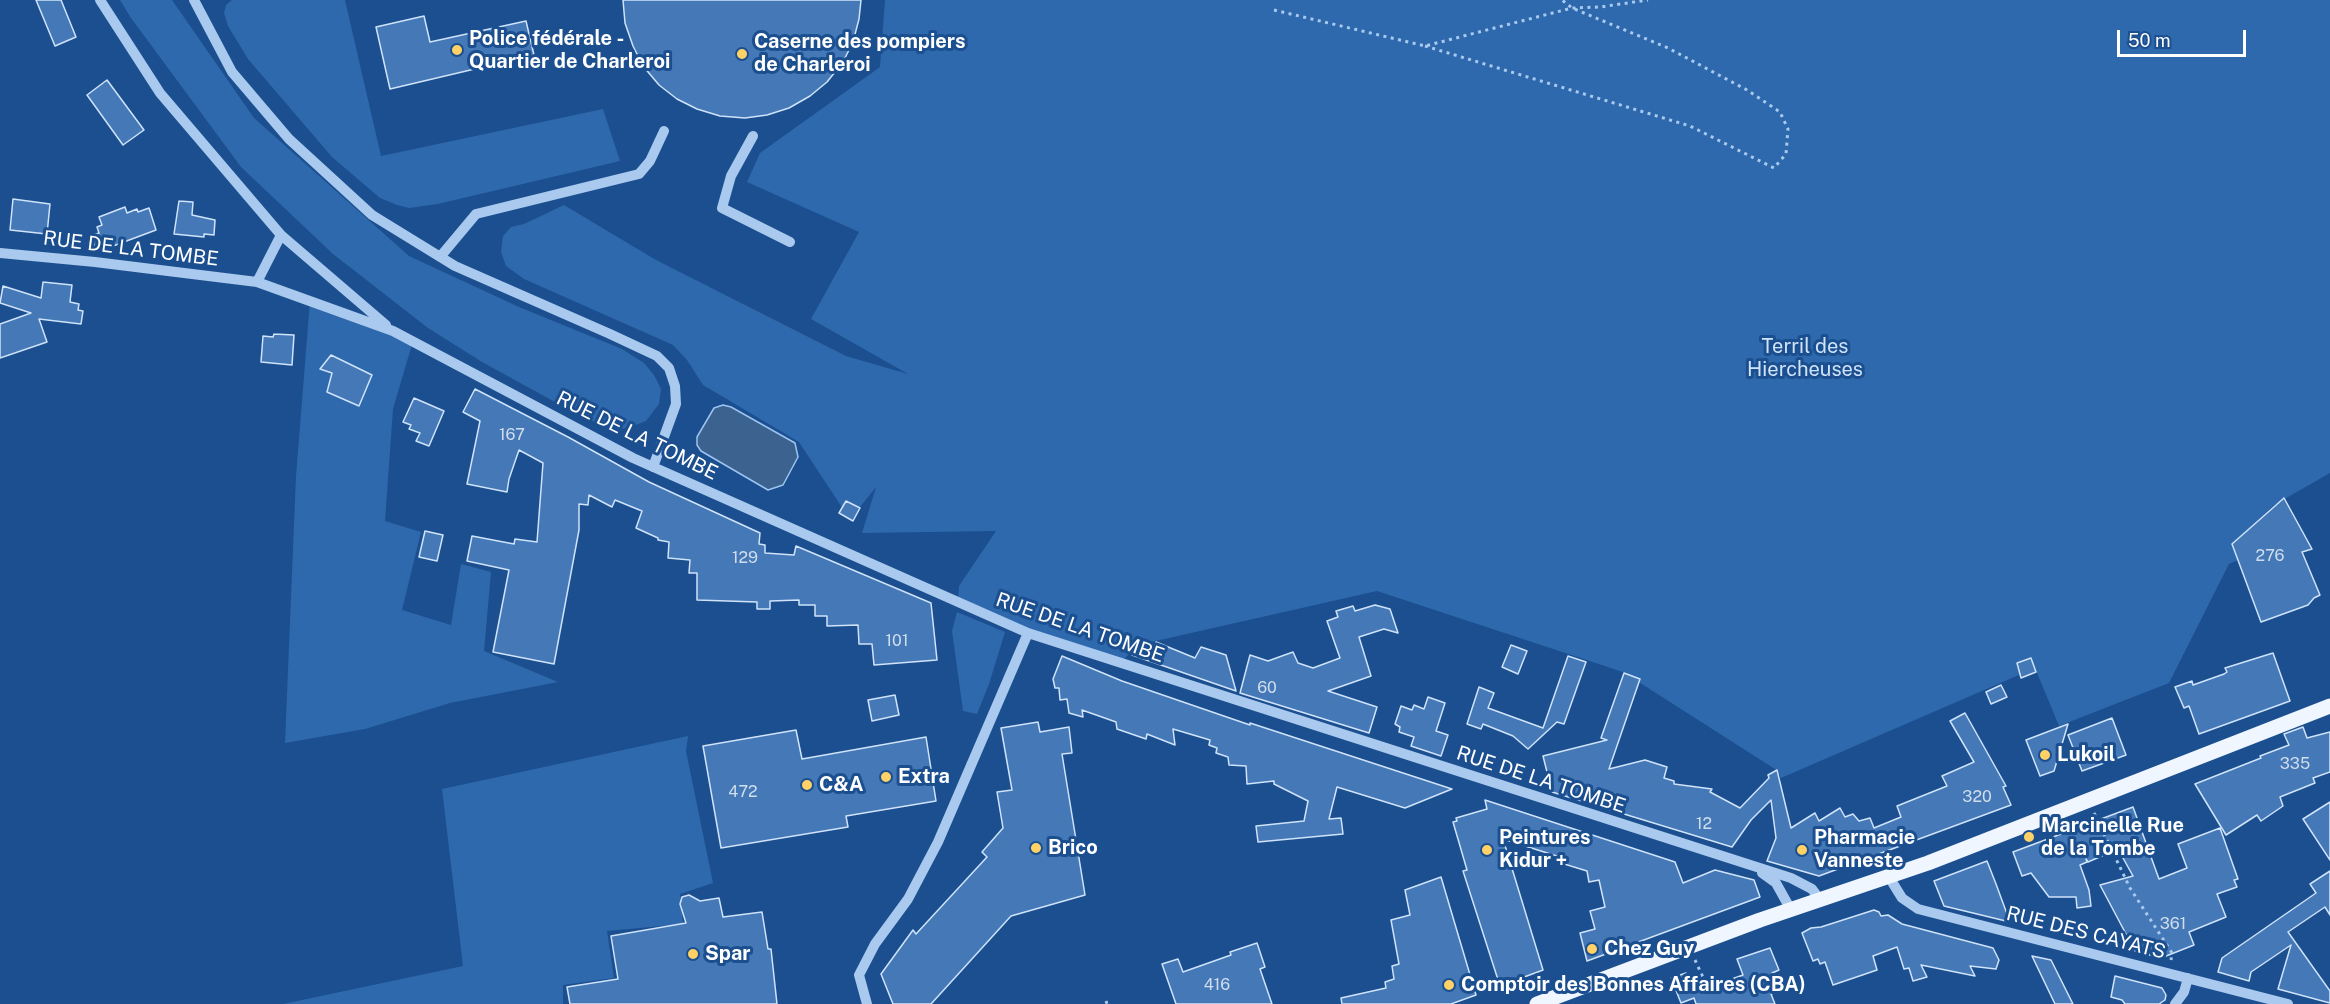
<!DOCTYPE html>
<html>
<head>
<meta charset="utf-8">
<style>
	body { margin:0 }
	#map { position:relative; width:2330px; height:1004px; overflow:hidden; background:#1b4f8f; font-family:"Public Sans",sans-serif }
	canvas { display:block }
	.scale { position:absolute; left:2117px; top:30px; width:129px; height:27px; box-sizing:border-box; border:3px solid #fff; border-top:0; padding-left:8px; font-size:18px; line-height:21px; white-space:nowrap; color:#fff; -webkit-text-stroke:4px #1b4f8f; paint-order:stroke }
</style>
</head>
<body>
<div id="map">
<canvas width="2330" height="1004"></canvas>
<div class="scale">50 m</div>
</div>
<script>
const ctx = document.querySelector('canvas').getContext('2d');
ctx.lineJoin = 'round';
function paint(path, color) {
  ctx.fillStyle = color;
  ctx.fill(path, 'evenodd');
}
function toPath(rows) {
  const path = new Path2D();
  for (const r of rows) {
    path.moveTo(r[0], r[1]);
    for (let i = 2; i < r.length; i += 2) path.lineTo(r[i], r[i + 1]);
  }
  return path;
}
function strokePath(path, color, width, dash) {
  ctx.strokeStyle = color;
  ctx.lineWidth = width;
  ctx.lineCap = dash ? 'butt' : 'round';
  ctx.setLineDash(dash || []);
  ctx.stroke(path);
}
function write(font, color, halo, rows, align = 'center') {
  ctx.font = font + ' "Public Sans",sans-serif';
  ctx.lineWidth = 6;
  ctx.setLineDash([]);
  ctx.textBaseline = 'middle';
  ctx.strokeStyle = halo;
  ctx.fillStyle = color;
  for (const [text, x, y, turn = 0] of rows) {
    ctx.save();
    ctx.translate(x, y);
    ctx.rotate((+turn || 0) * Math.PI / 180);
    ctx.textAlign = isNaN(turn) ? turn : align;
    if (halo) ctx.strokeText(text, 0, 0);
    ctx.fillText(text, 0, 0);
    ctx.restore();
  }
}
const green = toPath([
	[120,0,172,0,254,118,409,256,519,307,622,349,644,363,654,375,661,389,659,404,646,421,628,428,612,430,575,413,482,362,428,328,333,254,241,167,131,18],
	[232,0,345,0,381,156,603,109,620,161,438,204,409,208,397,205,380,198,332,157,248,59,228,26,224,13,226,5],
	[885,0,2330,0,2330,473,2274,505,2232,544,2238,560,2229,564,2169,683,2059,726,2035,668,1781,778,1778,771,1623,672,1377,591,1138,645,1120,663,958,602,959,586,996,531,862,533,876,487,856,512,843,509,799,442,703,385,687,360,673,345,524,279,506,266,501,252,503,236,511,227,524,224,564,205,656,260,846,356,908,374,811,319,859,232,747,182,760,153,880,67],
	[310,301,413,341,393,409,385,521,421,532,402,610,451,625,461,564,491,572,484,651,558,682,450,703,365,729,285,743,296,476],
	[957,612,1005,632,989,684,977,714,963,711,952,631],
	[688,736,686,751,713,883,680,894,683,924,607,931,614,978,563,985,563,1004,283,1004,463,966,442,789]
]);
const water = toPath([
	[723,405,731,407,795,443,798,457,783,485,768,490,701,451,697,445,697,437,714,408,723,405]
]);
const building = toPath([
	[36,0,61,0,76,37,55,46,36,0],
	[623,0,861,0,859,19,853,42,843,62,827,82,810,96,789,108,767,115,745,118,720,116,697,109,677,99,659,85,643,66,633,46,625,23,623,0],
	[424,16,430,42,526,21,534,55,390,89,376,27,424,16],
	[107,80,144,130,123,145,87,95,107,80],
	[13,199,50,204,47,234,10,230,13,199],
	[179,201,193,202,192,215,215,220,214,235,204,234,204,237,174,234,179,201],
	[125,207,127,213,137,209,138,212,149,208,156,230,105,249,95,247,90,236,99,233,97,227,102,225,99,217,125,207],
	[43,282,72,285,70,302,79,304,78,310,83,311,81,324,39,319,47,342,0,358,0,324,31,313,0,303,3,286,41,298,43,282],
	[274,334,294,335,292,365,261,362,263,336,273,337,274,334],
	[331,355,372,375,359,406,327,392,332,373,320,369,331,355],
	[475,389,568,437,649,482,760,533,759,544,765,545,765,553,794,555,796,546,931,603,937,660,874,665,872,644,859,644,858,625,827,626,827,616,815,616,815,605,799,605,799,600,770,601,770,609,757,609,757,602,697,600,697,573,689,573,690,560,668,558,669,542,658,540,658,538,636,528,642,511,615,500,612,507,589,495,588,505,579,504,579,530,554,664,493,652,509,570,467,561,472,536,514,544,515,539,537,542,543,463,519,450,509,479,507,492,467,484,480,421,463,412,475,389],
	[414,398,444,411,429,446,416,441,420,433,409,429,411,425,403,422,414,398],
	[2284,498,2312,549,2302,552,2320,595,2314,598,2308,605,2261,622,2232,544,2284,498],
	[846,501,860,508,853,521,839,513,846,501],
	[425,531,443,535,437,561,419,557,425,531],
	[1375,605,1390,609,1398,633,1384,629,1359,637,1371,676,1328,691,1377,707,1369,733,1240,693,1250,655,1268,661,1293,652,1298,663,1313,668,1340,658,1327,621,1338,617,1336,611,1353,606,1355,611,1375,605],
	[1137,641,1154,647,1156,642,1195,658,1201,647,1226,655,1236,691,1132,655,1137,641],
	[1511,645,1527,651,1518,674,1502,667,1511,645],
	[2273,653,2290,701,2199,734,2189,706,2184,708,2175,687,2192,681,2193,685,2224,674,2227,672,2225,668,2273,653],
	[1062,656,1122,681,1250,725,1250,723,1452,789,1405,808,1337,787,1329,819,1341,818,1343,834,1258,842,1256,826,1304,821,1308,801,1274,784,1274,781,1247,784,1246,766,1229,765,1228,757,1216,753,1217,748,1209,745,1210,740,1173,729,1175,745,1147,734,1146,739,1117,729,1116,722,1082,710,1083,717,1069,713,1067,699,1060,700,1059,688,1055,688,1053,679,1062,656],
	[1568,656,1586,662,1564,724,1557,722,1528,749,1513,736,1483,724,1481,729,1467,724,1479,687,1494,693,1488,708,1543,728,1568,656],
	[2031,658,2036,672,2021,678,2017,663,2031,658],
	[1624,673,1640,679,1609,769,1645,760,1667,767,1664,778,1674,781,1674,784,1712,789,1710,792,1740,808,1769,778,1768,775,1777,770,1791,828,1815,813,1819,821,1840,808,1845,817,1853,814,1859,821,1870,818,1874,828,1901,817,1897,806,1947,786,1942,776,1974,762,1950,721,1965,713,2006,786,2003,787,2011,805,1819,876,1767,861,1776,838,1771,800,1751,820,1732,847,1552,792,1543,756,1607,740,1601,738,1624,673],
	[2001,685,2007,697,1991,704,1986,692,2001,685],
	[895,695,899,715,872,721,868,700,895,695],
	[1428,697,1445,703,1436,731,1448,735,1441,756,1411,746,1414,737,1399,732,1400,727,1395,724,1401,706,1412,710,1414,705,1424,709,1428,697],
	[2112,718,2126,755,2082,771,2068,735,2112,718],
	[1038,722,1040,732,1069,727,1072,753,1062,754,1085,895,1011,916,931,1004,893,1004,881,974,913,930,916,934,987,857,982,852,1003,828,997,792,1012,790,1001,728,1038,722],
	[2068,724,2054,771,2040,776,2026,740,2068,724],
	[2303,727,2307,738,2330,732,2330,772,2313,778,2315,783,2280,797,2283,806,2261,821,2257,815,2226,835,2195,784,2261,758,2260,756,2289,745,2284,734,2303,727],
	[796,730,802,759,926,737,936,801,846,816,848,827,721,848,703,746,796,730],
	[1485,800,1675,862,1683,883,1715,870,1754,880,1760,897,1587,961,1580,933,1595,929,1590,911,1605,907,1599,880,1589,882,1587,871,1561,863,1563,858,1503,839,1543,970,1500,986,1463,871,1467,870,1453,822,1457,821,1456,818,1487,809,1485,800],
	[2330,802,2330,860,2303,819,2330,802],
	[2133,807,2159,879,2187,868,2178,844,2220,828,2238,879,2234,880,2237,887,2217,894,2226,917,2189,932,2194,945,2161,958,2135,951,2100,885,2133,876,2118,849,2088,862,2086,859,2087,862,2080,865,2089,890,2091,906,2077,908,2076,897,2049,897,2031,873,2022,876,2013,852,2133,807],
	[1987,861,1996,884,2010,922,1944,906,1934,881,1987,861],
	[2330,871,2330,915,2325,907,2288,932,2330,991,2330,1003,2278,989,2291,945,2251,972,2249,981,2218,972,2222,958,2316,893,2310,884,2330,871],
	[1441,877,1476,995,1451,1004,1342,1004,1341,998,1386,988,1385,982,1394,979,1392,966,1399,964,1391,920,1410,915,1405,890,1441,877],
	[689,895,700,901,719,898,723,917,762,912,768,949,771,949,777,1004,570,1004,567,987,618,979,611,936,686,923,680,904,682,897,689,895],
	[1874,910,1879,912,1881,916,1888,915,1902,924,1993,948,1999,960,1996,969,1970,966,1975,976,1921,965,1927,977,1913,981,1909,968,1904,969,1897,947,1873,956,1877,970,1833,985,1825,962,1820,964,1818,959,1813,961,1802,933,1811,928,1821,927,1874,910],
	[1257,943,1265,967,1260,969,1272,1004,1176,1004,1162,964,1178,959,1183,972,1231,955,1230,952,1257,943],
	[1770,948,1779,970,1772,973,1779,991,1771,994,1775,1004,1696,1004,1694,998,1681,1003,1671,978,1686,973,1693,993,1743,975,1737,959,1770,948],
	[2032,956,2051,960,2073,1004,2055,1004,2032,956],
	[2115,976,2162,988,2166,995,2165,1000,2159,1004,2125,1004,2122,1000,2111,997,2115,976]
]);
const path = toPath([
	[1274,10,1425,46,1572,8,1600,7,1648,0],
	[1425,46,1690,126,1774,168,1786,154,1788,129,1780,112,1747,90,1668,48,1572,8,1562,0],
	[2094,813,2130,888,2172,953,2171,960],
	[1695,960,1708,988],
	[1106,1001,1107,1004]
]);
const minor = toPath([
	[100,0,160,93,281,235,386,325],
	[194,0,232,72,289,139,372,215,455,266,610,334,657,356,669,368,675,386,676,404,653,467],
	[753,136,731,176,722,208,790,242],
	[0,253,95,262,257,282,393,331,633,458,1028,633,1791,878,1812,889,1820,900],
	[440,257,476,214,639,174,650,161,664,131],
	[257,282,281,235],
	[1762,873,1776,883,1791,910],
	[1889,877,1902,898,1918,909,2288,1004],
	[867,1004,859,975,875,944,908,899,938,842,1028,633],
	[2175,1004,2184,992,2188,978]
]);
const major = toPath([
	[1537,1004,1760,920,1928,863,2330,706]
]);
const markers = [
	[457,50,6,"#ffd166"],
	[742,54,6,"#ffd166"],
	[2045,755,6,"#ffd166"],
	[886,777,6,"#ffd166"],
	[807,785,6,"#ffd166"],
	[2029,837,6,"#ffd166"],
	[1036,848,6,"#ffd166"],
	[1487,850,6,"#ffd166"],
	[1802,850,6,"#ffd166"],
	[1592,949,6,"#ffd166"],
	[693,954,6,"#ffd166"],
	[1449,985,6,"#ffd166"]
];
const numberNames = [
	["167",512,435],
	["276",2270,556],
	["129",745,558],
	["101",897,641],
	["60",1267,688],
	["335",2295,764],
	["472",743,792],
	["320",1977,797],
	["12",1704,824],
	["361",2173,924],
	["416",1217,985]
];
const poiNames = [
	["Police fédérale -",469,39],
	["Quartier de Charleroi",469,62],
	["Caserne des pompiers",754,42],
	["de Charleroi",754,65],
	["Lukoil",2057,755],
	["Extra",898,777],
	["C&A",819,785],
	["Marcinelle Rue",2041,826],
	["de la Tombe",2041,849],
	["Peintures",1499,838],
	["Kidur +",1499,861],
	["Pharmacie",1814,838],
	["Vanneste",1814,861],
	["Brico",1048,848],
	["Chez Guy",1604,949],
	["Spar",705,954],
	["Comptoir des Bonnes Affaires (CBA)",1461,985]
];
const streetNames = [
	["RUE DE LA TOMBE",131,249,7],
	["RUE DE LA TOMBE",637,436,26],
	["RUE DE LA TOMBE",1080,628,19],
	["RUE DE LA TOMBE",1541,780,18],
	["RUE DES CAYATS",2086,933,14]
];
const parkNames = [
	["Terril des",1805,347],
	["Hiercheuses",1805,370]
];
paint(green, '#2e69ad');
paint(water, '#3c6290');
strokePath(water, '#9cc4f0', 1.5);
paint(building, '#4478b7');
strokePath(building, '#cfe3fa', 1.5);
strokePath(path, '#a9c9ee', 3, [3, 4.5]);
strokePath(minor, '#a9c9ee', 10);
strokePath(major, '#f0f6ff', 15);
for (const [x, y, r, color] of markers) {
  const dot = new Path2D();
  dot.arc(x, y, r, 0, 2 * Math.PI);
  ctx.fillStyle = color;
  ctx.fill(dot);
  strokePath(dot, '#1b4f8f', 2);
}
write('16px', '#d0dded', null, numberNames);
write('bold 20px', '#fff', '#1b4f8f', poiNames, 'left');
write('20px', '#fff', '#1b4f8f', streetNames);
write('20px', '#cfe3fa', '#1b4f8f', parkNames);
</script>
</body>
</html>
